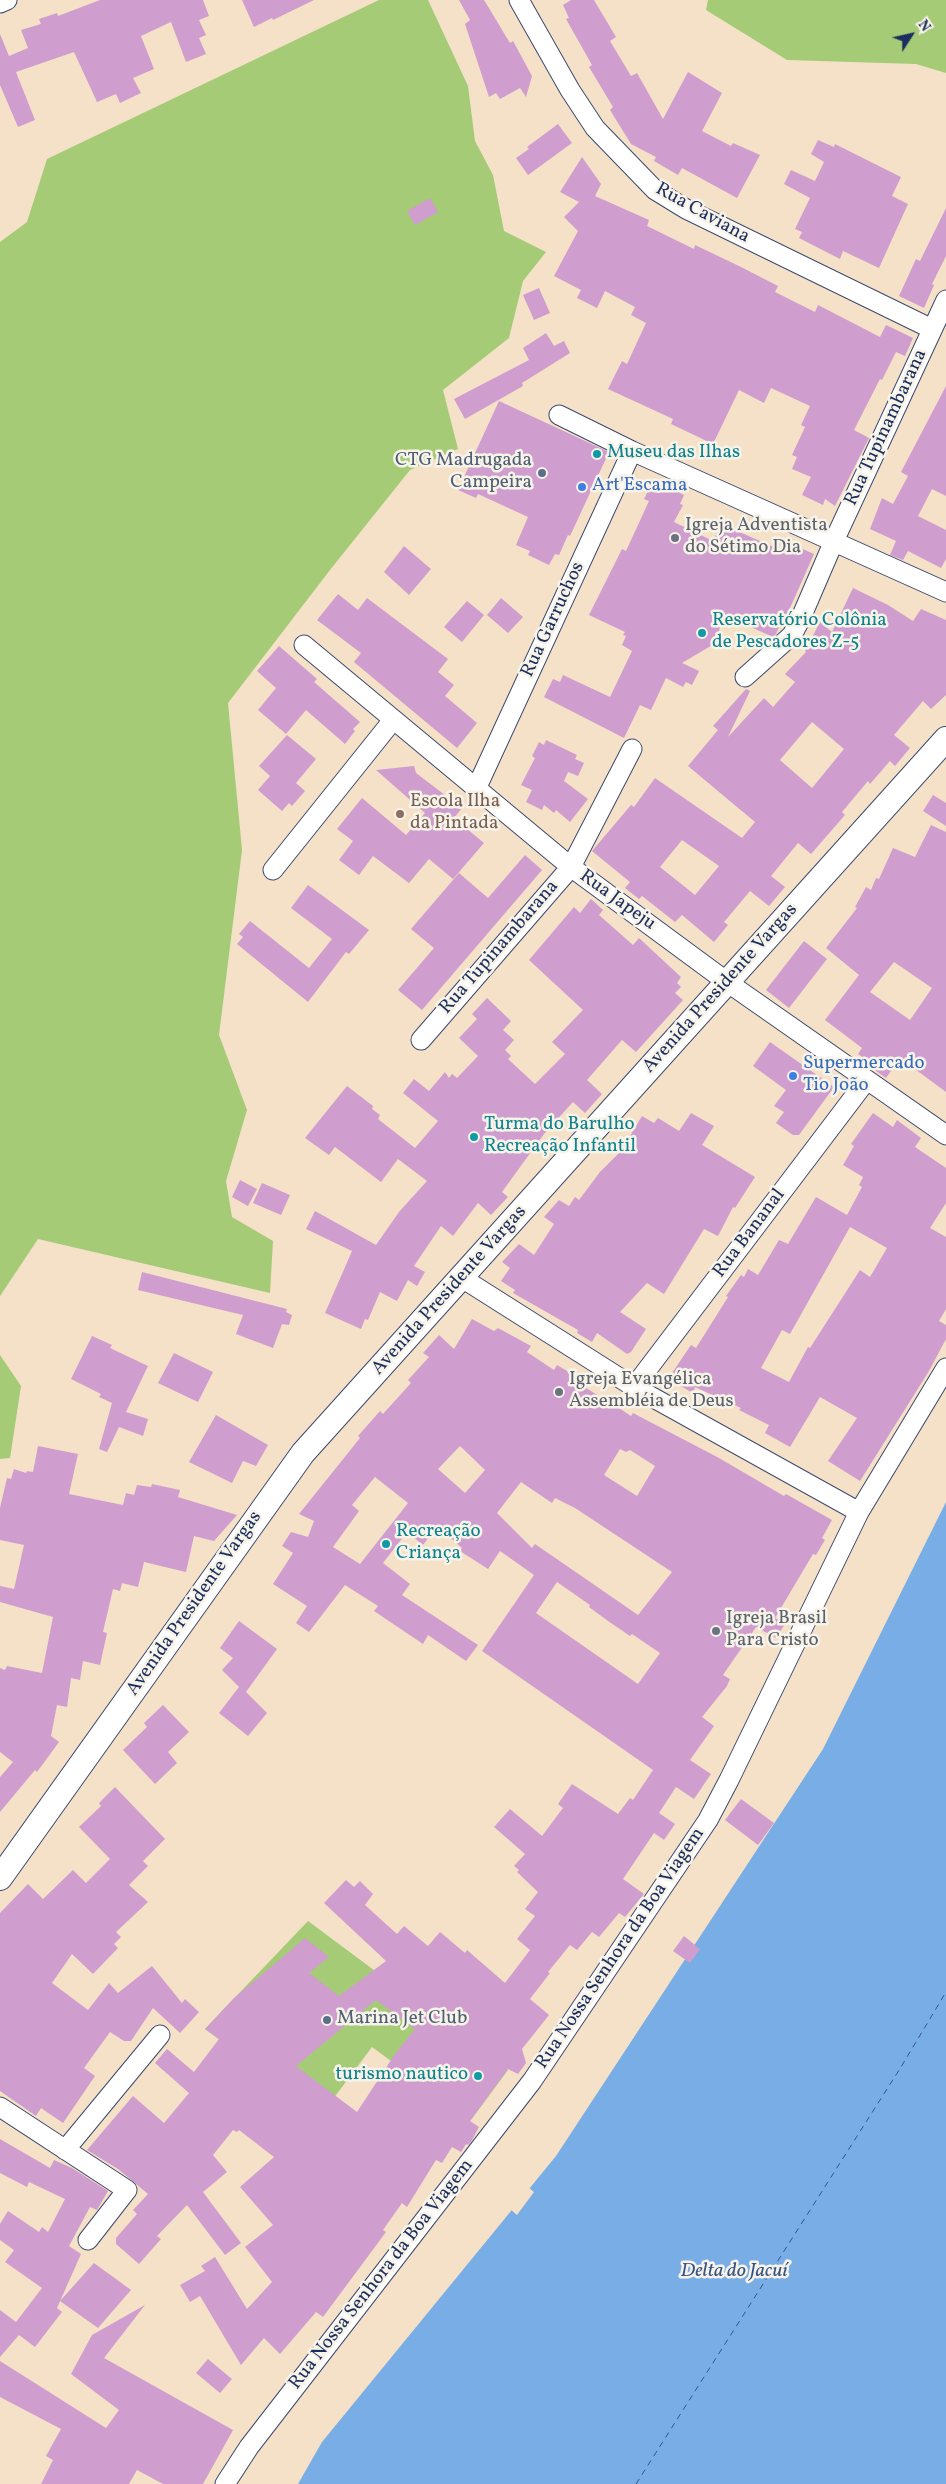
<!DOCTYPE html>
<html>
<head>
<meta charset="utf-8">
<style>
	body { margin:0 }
	#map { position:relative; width:946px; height:2484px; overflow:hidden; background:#f4e1c8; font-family:Vollkorn,serif }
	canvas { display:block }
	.north { position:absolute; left:886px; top:10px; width:50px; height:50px; -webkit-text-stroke:4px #f7f3e8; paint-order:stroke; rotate:55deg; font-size:14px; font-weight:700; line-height:20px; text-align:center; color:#1b2f5e }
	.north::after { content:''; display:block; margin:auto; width:18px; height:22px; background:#1b2f5e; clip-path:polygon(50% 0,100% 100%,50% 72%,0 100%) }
</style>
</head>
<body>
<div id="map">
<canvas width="946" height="2484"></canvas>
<div class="north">N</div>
</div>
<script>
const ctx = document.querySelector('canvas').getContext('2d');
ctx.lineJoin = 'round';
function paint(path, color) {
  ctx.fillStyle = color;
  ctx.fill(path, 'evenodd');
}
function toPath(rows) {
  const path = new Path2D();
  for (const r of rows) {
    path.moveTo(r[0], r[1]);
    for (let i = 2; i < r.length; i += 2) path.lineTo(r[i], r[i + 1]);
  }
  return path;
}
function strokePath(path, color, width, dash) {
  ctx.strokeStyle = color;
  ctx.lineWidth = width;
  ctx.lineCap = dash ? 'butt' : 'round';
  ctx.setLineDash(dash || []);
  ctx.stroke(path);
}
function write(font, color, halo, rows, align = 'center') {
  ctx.font = font + ' Vollkorn,serif';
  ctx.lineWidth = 5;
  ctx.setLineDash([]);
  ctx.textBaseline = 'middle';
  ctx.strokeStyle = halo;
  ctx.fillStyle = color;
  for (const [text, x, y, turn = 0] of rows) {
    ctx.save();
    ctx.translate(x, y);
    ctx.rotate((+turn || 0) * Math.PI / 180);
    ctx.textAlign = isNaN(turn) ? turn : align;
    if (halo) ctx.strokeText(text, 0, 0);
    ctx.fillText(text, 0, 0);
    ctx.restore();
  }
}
const green = toPath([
	[379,0,428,0,468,86,475,141,493,175,504,231,546,252,523,281,509,338,443,390,458,449,410,470,330,570,228,703,242,850,219,1035,247,1110,226,1181,232,1217,273,1241,270,1293,38,1239,0,1296,0,242,27,222,47,159],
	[708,0,946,0,946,73,916,64,787,60,706,10],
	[0,1355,21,1386,10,1458,0,1459],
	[308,1921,508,2070,471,2120,372,2047,321,2115,205,2029]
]);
const water = toPath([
	[946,1502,946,2484,298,2484,322,2442,556,2156,823,1749]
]);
const pier = toPath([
	[528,2187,534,2192,517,2215,510,2209]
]);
const ferry = toPath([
	[636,2484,901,2067,946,1992]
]);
const building = toPath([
	[100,0,203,0,209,16,199,20,206,35,199,38,206,54,186,62,171,22,141,36,154,69,133,78,141,93,120,103,116,94,97,102,74,52,16,72,35,120,18,127,0,85,0,34,9,56,28,48,21,30,41,24,39,19,57,13,58,16],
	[242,0,314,0,273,20,272,18,254,27],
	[459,0,484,0,510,43,513,41,532,76,526,97,520,88,500,99,496,93,489,97,465,24,470,20],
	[571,0,594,0,616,37,610,41,631,76,637,73,663,119,688,72,722,93,702,131,731,146,733,143,760,155,737,198,682,168,678,175,654,161,656,157,631,144,610,110,613,107,589,67,592,65,566,19,569,18,563,5],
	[558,124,572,143,528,175,516,158,529,149,527,147],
	[818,140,834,147,835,144,901,177,892,196,908,204,879,268,843,251,840,259,799,238,802,232,795,229,810,198,784,184,791,170,815,181,824,162,811,154],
	[582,157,601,184,595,196,649,220,647,226,694,249,695,245,739,266,778,286,775,292,815,312,818,305,880,337,886,325,913,338,905,356,896,352,882,380,880,379,854,430,869,438,835,506,825,499,823,505,802,495,811,477,792,469,797,457,792,455,805,427,801,425,810,406,771,388,764,403,739,390,713,444,671,424,673,419,608,389,622,361,627,364,646,323,631,315,635,307,605,291,597,308,577,298,581,290,554,276,578,231,564,217,579,202,560,192],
	[430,198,438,212,415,225,407,211],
	[946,208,946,256,932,284,934,285,924,308,899,296,916,259,920,261],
	[539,288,550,313,534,320,523,295],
	[546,333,554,346,564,341,570,353,522,383,523,386,465,419,454,399,529,360,523,348],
	[946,386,946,496,932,489,918,516,946,530,946,559,941,568,908,551,903,560,890,555,896,541,870,529,882,498,893,504,908,476,901,472],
	[499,401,609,452,570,536,568,535,559,555,555,554,549,565,528,555,530,551,516,545,528,517,478,494,476,498,458,490],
	[652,483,662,488,664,485,684,495,680,504,683,505,674,522,713,541,721,524,783,551,787,542,814,554,786,617,784,616,776,634,773,637,722,614,718,637,714,644,682,663,699,671,692,685,686,682,683,687,666,678,651,710,640,705,624,738,544,697,553,679,560,682,563,675,610,697,632,651,622,645,626,636,623,635,625,632,589,615,622,549,626,551,649,501,644,499],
	[404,546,431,569,409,595,384,572],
	[853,588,888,605,913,621,921,609,946,620,946,695,931,709,923,701,894,735,910,748,895,766,890,761,870,784,868,781,842,812,845,815,811,854,798,843,771,876,785,887,769,906,750,891,724,922,728,925,714,942,682,915,675,922,642,896,639,899,625,888,630,882,592,851,631,805,634,807,655,778,742,838,755,822,688,766,718,730,713,726,746,689,750,691,728,737,764,698,773,707,795,682,785,674,806,652,805,651,820,622,832,632],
	[812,722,844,749,812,788,780,760],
	[682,840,719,866,695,895,660,867],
	[338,594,358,610,367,598,448,659,438,672,454,685,445,696,477,723,457,748,354,662,361,653,317,620],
	[501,598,523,617,508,633,487,615],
	[467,601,484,615,462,642,444,627],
	[279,646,317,679,314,682,360,722,353,729,355,731,345,744,306,710,286,734,258,710,276,688,257,671],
	[287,735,316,759,296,783,305,791,292,806,289,803,282,811,258,790,270,776,259,766],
	[546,740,577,755,575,759,584,763,578,776,568,772,564,781,588,799,570,822,556,810,554,813,544,805,542,810,526,802,532,790,521,785,535,758,532,756,539,742,544,745],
	[414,766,416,773,462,808,454,818,484,843,453,879,429,859,409,883,373,856,359,875,339,860,353,841,337,829,362,798,406,835,425,813,376,770],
	[933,795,946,803,946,826,923,811],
	[931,825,946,832,946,1092,900,1058,886,1078,869,1066,871,1063,858,1054,862,1048,825,1020,859,975,826,948,857,908,855,907,866,887,871,890,876,878,879,879,893,848,915,857],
	[894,962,932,988,910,1020,870,992],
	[525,855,542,870,422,1010,398,990,434,948,411,929,459,873,488,898],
	[308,885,369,930,349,954,346,952,308,1002,237,944,243,937,239,934,250,921,309,968,332,939,291,908],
	[591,899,603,910,599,915,633,945,639,938,681,977,677,983,681,987,675,993,683,1000,636,1052,622,1040,587,1080,602,1094,585,1113,573,1102,544,1134,502,1192,508,1197,491,1215,478,1203,453,1236,441,1226,414,1266,425,1272,417,1286,408,1280,397,1301,380,1292,368,1320,365,1319,361,1329,325,1313,352,1251,306,1229,315,1211,376,1245,399,1212,427,1181,398,1159,381,1182,335,1147,329,1155,305,1138,347,1086,373,1106,372,1109,380,1115,378,1119,415,1148,438,1121,403,1093,414,1079,429,1091,445,1072,449,1078,452,1074,457,1078,478,1056,459,1038,477,1019,472,1014,487,998,511,1021,503,1030,514,1040,505,1050,511,1056,508,1059,535,1084,565,1054,552,1042,583,1010,529,960,574,907,580,913],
	[804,941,827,959,789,1008,766,990],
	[770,1042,834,1087,799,1135,793,1135,776,1123,784,1112,774,1106,786,1090,753,1066],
	[691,1113,714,1126,702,1145,755,1177,735,1208,733,1207,718,1236,704,1229,664,1294,647,1283,620,1312,646,1329,631,1352,627,1354,597,1333,592,1342,577,1333,578,1330,513,1293,515,1290,501,1281,510,1268,502,1262,519,1244,534,1255,554,1224,544,1217,559,1200,569,1206,575,1197,579,1200,600,1172,621,1151,642,1116,654,1123,658,1118,679,1131],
	[873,1113,893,1127,897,1120,921,1138,915,1147,946,1168,946,1203,930,1228,946,1237,946,1309,939,1321,946,1325,946,1339,929,1371,860,1481,828,1461,857,1418,820,1397,790,1447,765,1433,769,1425,739,1410,741,1408,695,1387,693,1393,668,1379,691,1345,696,1348,728,1297,726,1296,741,1275,744,1277,748,1269,758,1275,779,1240,788,1244,816,1197,847,1215,862,1187,859,1185,863,1177,843,1165,854,1146,851,1144],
	[850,1227,887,1248,870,1277,860,1270,810,1348,808,1347,789,1382,761,1368,782,1330,790,1334],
	[240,1180,257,1189,248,1206,232,1197],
	[262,1183,290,1195,281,1215,253,1203],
	[142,1272,287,1309,286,1312,292,1315,289,1325,282,1324,273,1348,236,1334,243,1315,138,1290],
	[472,1319,494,1331,498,1328,531,1346,527,1352,554,1370,557,1365,584,1381,581,1385,622,1410,631,1416,633,1413,719,1458,784,1496,786,1494,832,1520,822,1538,825,1540,816,1555,813,1554,775,1618,785,1624,776,1638,756,1627,723,1675,730,1679,727,1686,702,1717,714,1726,690,1760,711,1774,694,1799,676,1787,659,1813,675,1824,664,1840,654,1833,623,1879,644,1894,625,1917,619,1913,599,1937,592,1932,577,1950,570,1945,548,1972,550,1973,530,1999,549,2015,522,2049,526,2063,518,2074,508,2069,470,2121,479,2127,471,2142,468,2145,466,2144,461,2152,452,2147,442,2163,436,2160,407,2207,402,2203,383,2230,386,2232,323,2317,316,2312,280,2354,264,2338,241,2365,200,2296,190,2302,180,2285,205,2271,201,2266,215,2257,247,2309,272,2282,245,2247,273,2225,240,2187,274,2157,239,2130,237,2132,233,2130,213,2155,227,2172,203,2192,241,2243,225,2255,187,2205,157,2236,161,2239,139,2264,116,2244,116,2238,137,2214,133,2210,148,2194,118,2169,87,2150,133,2096,164,2123,189,2093,155,2063,167,2049,194,2072,219,2039,205,2029,234,1998,305,1938,329,1957,309,1973,339,1996,386,1961,324,1903,346,1880,354,1887,360,1881,373,1894,365,1905,397,1934,404,1926,428,1946,440,1932,465,1953,467,1950,505,1983,530,1950,517,1939,535,1916,525,1909,538,1892,517,1872,519,1870,514,1866,525,1854,494,1827,510,1809,542,1836,563,1808,558,1804,572,1784,618,1814,630,1798,633,1800,653,1770,482,1651,534,1575,500,1551,488,1569,460,1551,462,1548,437,1526,423,1545,407,1532,383,1563,410,1584,402,1595,478,1645,466,1661,428,1635,423,1644,374,1611,378,1606,345,1585,309,1632,296,1623,307,1606,273,1584,293,1553,282,1546,291,1532,308,1537,314,1521,299,1514,360,1438,358,1436,380,1411,383,1414,411,1383,408,1380,429,1357,423,1353,439,1335,454,1349],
	[460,1446,485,1470,465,1493,438,1469],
	[620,1449,626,1452,630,1450,655,1466,637,1496,604,1475],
	[375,1477,408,1503,360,1564,333,1547,359,1511,352,1505],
	[521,1482,552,1503,555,1498,575,1508,672,1572,638,1615,535,1544,532,1548,497,1513],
	[557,1582,590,1605,589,1607,608,1621,630,1636,632,1634,660,1653,638,1684,536,1613],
	[376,2000,415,2029,395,2054,357,2112,296,2066],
	[92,1336,112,1345,110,1348,148,1366,126,1412,148,1419,143,1436,119,1427,107,1452,99,1449,112,1403,99,1397,101,1394,71,1379],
	[174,1353,213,1372,198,1402,158,1383],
	[216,1415,268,1445,256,1466,243,1461,232,1483,189,1462],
	[38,1446,78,1454,69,1494,123,1505,126,1493,134,1495,137,1485,151,1487,152,1484,180,1490,178,1497,237,1515,214,1541,194,1536,186,1572,144,1562,138,1587,122,1583,120,1591,113,1589,103,1632,107,1633,100,1665,83,1661,80,1680,71,1678,67,1707,57,1705,51,1736,59,1742,37,1772,35,1770,0,1812,0,1777,13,1762,0,1752,0,1668,5,1670,7,1666,42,1673,53,1617,0,1602,0,1586,14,1589,24,1545,0,1540,0,1508,7,1478,11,1479,14,1469,26,1473,27,1471,33,1472],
	[239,1621,277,1649,246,1692,267,1713,248,1736,219,1713,239,1687,222,1670,233,1658,220,1648],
	[163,1705,189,1732,168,1752,177,1763,155,1784,123,1750,147,1727,144,1723],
	[115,1787,165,1839,143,1861,148,1866,129,1885,148,1902,116,1932,121,1937,114,1944,118,1948,93,1974,72,1954,52,1983,88,2010,109,1983,118,1993,152,1966,182,2003,185,1999,199,2012,180,2033,153,2008,131,2041,124,2041,110,2032,84,2068,95,2076,63,2123,41,2108,36,2116,0,2091,0,1913,28,1884,43,1899,73,1870,86,1883,110,1859,79,1827,101,1806,99,1803],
	[741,1799,774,1823,758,1845,725,1820],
	[684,1936,700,1949,690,1963,673,1951],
	[0,2139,50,2168,54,2160,72,2168,108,2191,97,2210,90,2207,69,2246,81,2254,57,2308,62,2312,35,2347,19,2335,0,2357,0,2310,16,2322,42,2288,5,2262,14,2250,0,2240,0,2224,8,2211,39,2232,42,2227,48,2232,65,2199,29,2182,27,2187,0,2173],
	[94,2263,131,2290,98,2328,60,2301],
	[145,2305,104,2358,233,2430,203,2484,163,2484,137,2470,129,2484,41,2484,53,2460,46,2456,61,2429,0,2397,0,2361,106,2428,119,2410,71,2374,92,2335],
	[208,2359,232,2379,220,2393,196,2373]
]);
const minor = toPath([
	[519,0,570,90,595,128,655,190,686,209,932,329],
	[0,3,7,0],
	[559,415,632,451,946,592],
	[304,645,571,867,727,982,946,1135],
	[745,677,792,635,800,620,834,541,946,300],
	[476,789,632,451],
	[273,870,393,720],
	[421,1040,571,867,632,749],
	[462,1278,634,1387,859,1512],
	[634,1387,866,1081],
	[0,2107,127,2190,88,2240],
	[65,2150,160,2035],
	[225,2484,249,2447,532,2081,708,1820,729,1780,859,1512,946,1368]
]);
const tertiary = toPath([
	[0,1878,303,1453,946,739]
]);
const markers = [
	[597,454,5,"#0f9aa8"],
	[542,473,5,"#5c6f8a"],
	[582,487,5,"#3f7fe0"],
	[675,538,5,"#6b7280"],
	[702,633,5,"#0f9aa8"],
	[400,814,5,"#8d6e63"],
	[793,1076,5,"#3f7fe0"],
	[474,1137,5,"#0f9aa8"],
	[559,1392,5,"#6b7280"],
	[386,1544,5,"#0f9aa8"],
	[716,1631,5,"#6b7280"],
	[327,2020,5,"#5c6f8a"],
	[478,2076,5,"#0f9aa8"]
];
const streetNames = [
	["Rua Caviana",702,214,29],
	["Rua Tupinambarana",887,428,-65],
	["Rua Garruchos",554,620,-65],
	["Rua Japeju",617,901,36],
	["Rua Tupinambarana",500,948,-49],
	["Avenida Presidente Vargas",721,989,-48],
	["Rua Bananal",750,1234,-53],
	["Avenida Presidente Vargas",450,1291,-48],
	["Avenida Presidente Vargas",195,1604,-55],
	["Rua Nossa Senhora da Boa Viagem",621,1949,-56],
	["Rua Nossa Senhora da Boa Viagem",382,2275,-52]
];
const cultureNames = [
	["Museu das Ilhas",607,454],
	["Reservatório Colônia",712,622],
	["de Pescadores Z-5",712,644],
	["Turma do Barulho",484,1126],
	["Recreação Infantil",484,1148],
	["Recreação",396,1533],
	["Criança",396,1555],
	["turismo nautico",468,2076,"right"]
];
const serviceNames = [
	["CTG Madrugada",532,462],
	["Campeira",532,484],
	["Marina Jet Club",337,2020,"left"]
];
const shopNames = [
	["Art'Escama",592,487],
	["Supermercado",803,1065],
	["Tio João",803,1087]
];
const worshipNames = [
	["Igreja Adventista",685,527],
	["do Sétimo Dia",685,549],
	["Igreja Evangélica",569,1381],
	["Assembléia de Deus",569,1403],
	["Igreja Brasil",726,1620],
	["Para Cristo",726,1642]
];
const educationNames = [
	["Escola Ilha",410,803],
	["da Pintada",410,825]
];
const waterNames = [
	["Delta do Jacuí",734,2272]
];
paint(green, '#a5cb76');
paint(water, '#79ade6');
paint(pier, '#f4e1c8');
strokePath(ferry, '#375587', 1, [6, 5]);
paint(building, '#cf9ece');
strokePath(minor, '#3c4a6e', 21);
strokePath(tertiary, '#3c4a6e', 26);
strokePath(minor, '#fff', 19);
strokePath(tertiary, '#fff', 24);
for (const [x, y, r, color] of markers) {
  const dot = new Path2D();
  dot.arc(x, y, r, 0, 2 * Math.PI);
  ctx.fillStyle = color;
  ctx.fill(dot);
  strokePath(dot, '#f7f3e8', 2);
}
write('19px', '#1b2f5e', '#f7f3e8', streetNames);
write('19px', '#0d838f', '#f7f3e8', cultureNames, 'left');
write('19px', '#4e5e75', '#f7f3e8', serviceNames, 'right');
write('19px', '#366cbe', '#f7f3e8', shopNames, 'left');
write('19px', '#5b616d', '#f7f3e8', worshipNames, 'left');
write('19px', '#785e54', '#f7f3e8', educationNames, 'left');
write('italic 20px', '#375587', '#f7f3e8', waterNames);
</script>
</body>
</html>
